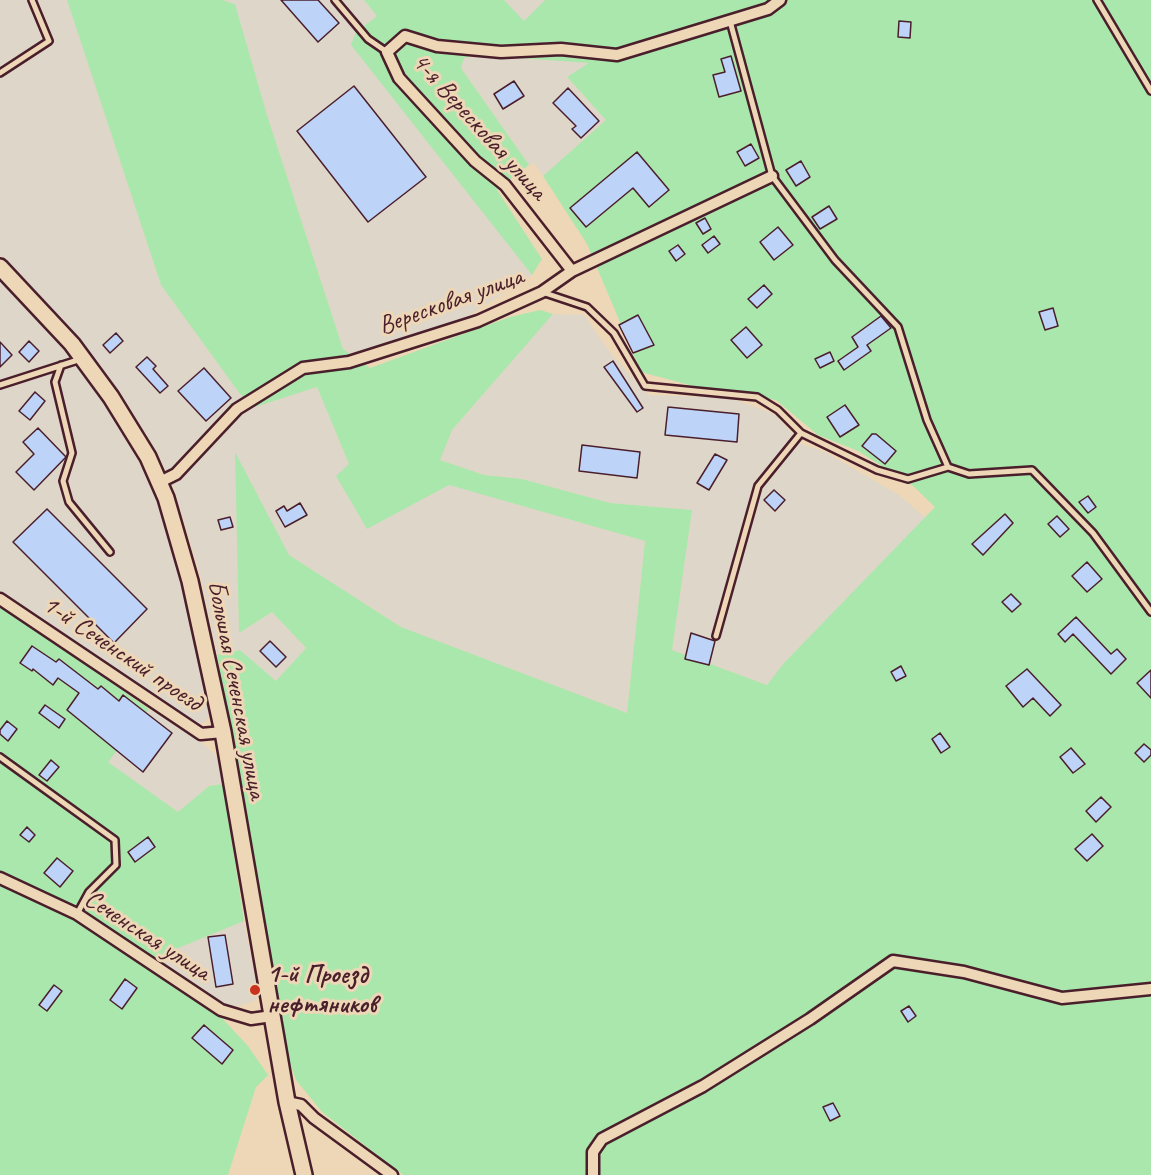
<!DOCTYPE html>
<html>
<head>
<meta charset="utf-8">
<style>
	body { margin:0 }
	canvas { display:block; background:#edd7b6 }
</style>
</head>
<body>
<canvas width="1151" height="1175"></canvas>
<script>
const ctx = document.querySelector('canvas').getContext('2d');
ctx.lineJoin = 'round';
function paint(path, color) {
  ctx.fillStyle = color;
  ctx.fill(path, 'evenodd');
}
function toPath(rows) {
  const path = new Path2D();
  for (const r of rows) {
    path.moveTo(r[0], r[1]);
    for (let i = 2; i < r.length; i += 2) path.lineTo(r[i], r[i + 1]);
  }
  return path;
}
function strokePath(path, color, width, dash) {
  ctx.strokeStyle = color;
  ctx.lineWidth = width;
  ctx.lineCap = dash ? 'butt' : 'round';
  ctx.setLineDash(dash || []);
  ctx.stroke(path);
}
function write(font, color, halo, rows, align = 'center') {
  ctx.font = font + ' Caveat,sans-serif';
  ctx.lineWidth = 6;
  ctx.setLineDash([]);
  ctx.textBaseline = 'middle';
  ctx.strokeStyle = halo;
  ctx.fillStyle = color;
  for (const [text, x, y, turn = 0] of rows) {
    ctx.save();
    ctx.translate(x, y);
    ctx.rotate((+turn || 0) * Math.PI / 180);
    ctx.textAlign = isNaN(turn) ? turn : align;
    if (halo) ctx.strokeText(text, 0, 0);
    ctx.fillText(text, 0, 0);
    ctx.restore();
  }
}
const built = toPath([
	[0,0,67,0,161,285,240,394,255,407,317,387,349,464,448,484,645,541,627,713,401,627,289,555,235,454,239,633,272,612,306,648,276,681,240,650,217,655,201,578,175,492,157,452,118,390,81,344,0,256],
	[222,0,364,0,377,16,356,32,352,45,532,275,462,320,352,355,343,349,267,115,235,4],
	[504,0,545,0,524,22],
	[474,55,590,63,567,78,606,120,543,176,534,163,529,165,461,68,464,58],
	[0,277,66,349,104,399,154,490,183,586,210,713,205,722,197,725,156,702,0,595],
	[553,314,584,315,611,354,648,395,731,398,776,415,801,444,825,452,899,495,926,518,784,663,767,685,672,650,692,510,610,503,522,479,484,475,440,460,452,430],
	[149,709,202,743,216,755,223,784,209,786,178,812,107,762],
	[244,921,259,996,252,1002,238,1006,222,1005,154,958]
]);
const green = toPath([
	[67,0,222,0,235,4,267,115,343,349,370,368,510,317,540,310,553,314,452,430,440,460,484,475,522,479,610,503,692,510,672,650,767,685,784,663,935,507,913,486,858,451,818,435,776,400,693,386,641,372,587,244,543,176,606,120,567,77,589,63,474,55,464,58,461,68,529,165,497,190,542,259,532,275,351,45,356,32,377,16,364,0,504,0,524,21,545,0,1151,0,1151,1175,403,1175,322,1112,296,1080,286,1051,217,655,240,650,276,681,306,648,272,612,239,633,235,452,289,555,401,627,627,713,645,541,449,485,367,529,336,476,349,464,317,387,255,407,240,394,161,285],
	[0,605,149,709,108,762,178,812,209,786,223,784,244,921,154,958,75,908,0,871],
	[0,884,73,919,113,944,219,1015,248,1046,268,1075,256,1087,228,1175,0,1175]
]);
const building = toPath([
	[281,0,318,0,339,23,318,42,281,0],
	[899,21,911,22,910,38,898,37,899,21],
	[731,56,741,91,719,97,713,75,725,72,721,59,731,56],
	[514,81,524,96,503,109,494,94,514,81],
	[354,86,426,177,368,222,297,131,354,86],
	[568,88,599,121,581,138,572,129,576,126,553,103,568,88],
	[751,144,759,158,745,166,737,152,751,144],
	[637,152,669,190,649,207,633,188,586,227,570,208,637,152],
	[801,161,810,177,796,186,786,170,801,161],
	[829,206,837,219,820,229,812,217,829,206],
	[705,218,711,229,703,234,696,223,705,218],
	[778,227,793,245,774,260,760,242,778,227],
	[714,236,720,244,708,253,702,245,714,236],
	[678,245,685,254,676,261,669,251,678,245],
	[764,285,772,294,757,308,748,299,764,285],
	[1053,308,1058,326,1045,330,1039,312,1053,308],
	[638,315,654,345,633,353,619,325,638,315],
	[881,316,891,328,867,345,871,351,844,370,838,361,858,347,852,337,881,316],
	[746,327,762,345,747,358,731,340,746,327],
	[116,333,123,341,110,353,103,345,116,333],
	[29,341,39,351,29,362,19,352,29,341],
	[0,342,12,355,0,367,0,342],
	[830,352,834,361,820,368,815,359,830,352],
	[147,357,156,366,153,369,168,386,160,393,136,367,147,357],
	[613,361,643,408,637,412,604,367,613,361],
	[204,368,231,398,206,421,178,391,204,368],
	[35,392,45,401,30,420,19,411,35,392],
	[845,405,859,425,840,437,827,417,845,405],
	[668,407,739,414,737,442,665,435,668,407],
	[38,428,66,457,34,490,16,472,34,454,23,442,38,428],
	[872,434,876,434,896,451,885,464,862,446,872,434],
	[582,445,640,452,637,478,579,471,582,445],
	[715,454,727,460,709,490,697,483,715,454],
	[774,490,785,500,775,511,764,500,774,490],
	[1088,496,1096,507,1088,513,1079,502,1088,496],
	[300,503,307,515,285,527,276,511,284,506,287,511,300,503],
	[47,509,147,609,114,643,13,542,47,509],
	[1005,514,1013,523,983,555,972,544,1005,514],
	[1057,516,1069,529,1060,537,1048,524,1057,516],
	[230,517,233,527,221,530,218,520,230,517],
	[1087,562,1102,579,1087,592,1072,576,1087,562],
	[1011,594,1021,604,1012,612,1002,602,1011,594],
	[1076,617,1111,654,1117,649,1126,659,1111,674,1073,634,1065,642,1058,634,1076,617],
	[691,633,715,641,709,665,685,659,691,633],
	[270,641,286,657,276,667,260,651,270,641],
	[32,646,56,662,59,659,98,689,101,686,119,701,123,695,172,733,143,772,67,710,79,693,58,678,53,685,33,669,32,671,20,663,32,646],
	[901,666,906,676,896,681,891,672,901,666],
	[1027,669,1061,705,1050,716,1033,698,1023,707,1006,686,1027,669],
	[1151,670,1151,698,1137,683,1151,670],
	[45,705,65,719,59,728,39,713,45,705],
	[7,721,17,729,8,741,0,734,0,730,7,721],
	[940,733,950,747,941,753,932,739,940,733],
	[1144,744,1151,750,1151,755,1144,762,1135,753,1144,744],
	[1071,748,1085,764,1073,773,1060,757,1071,748],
	[51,760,59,767,47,781,39,775,51,760],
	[1101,797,1111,807,1096,822,1086,811,1101,797],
	[27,827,35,835,29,842,20,835,27,827],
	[1092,834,1103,846,1087,861,1075,849,1092,834],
	[148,837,155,847,135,862,128,852,148,837],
	[57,858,73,871,60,887,44,873,57,858],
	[225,935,233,984,216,987,208,937,225,935],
	[125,979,137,988,122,1009,110,1000,125,979],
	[54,985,62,991,47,1011,39,1005,54,985],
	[909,1006,916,1016,908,1022,901,1011,909,1006],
	[204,1025,233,1050,222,1064,192,1038,204,1025],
	[833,1103,840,1116,830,1121,823,1107,833,1103]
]);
const lane = toPath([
	[335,0,368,39,387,52],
	[1097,0,1151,91],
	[730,21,772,176,835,260,898,327,927,420,948,467],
	[0,73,49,41,32,0],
	[542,292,587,307,614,333,645,386,757,397,778,410,801,433,877,470,908,479,948,467,969,474,1032,470,1093,533,1151,612],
	[61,365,55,382,72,453,63,481,69,502,110,552],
	[0,385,81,359],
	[716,636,758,486,801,433],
	[0,757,115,840,116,865,89,892,77,914]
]);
const street = toPath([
	[572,271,505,185,475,161,399,78,387,52,405,36,437,46,501,52,561,49,617,55,768,9,780,0],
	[160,482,176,474,237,409,303,368,349,362,478,321,542,292,572,271,772,176],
	[0,599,201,734,223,732],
	[0,878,77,914,221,1010,251,1019,272,1016],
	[287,1102,301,1105,314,1118,392,1175],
	[593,1175,593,1152,602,1139,703,1086,810,1019,893,961,964,972,1062,998,1151,989]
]);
const secondary = toPath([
	[0,267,72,344,111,397,148,457,166,498,190,581,223,732,287,1102,304,1175]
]);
const markers = [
	[255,990,6,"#c8321e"]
];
const streetNames = [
	["4-я Вересковая улица",479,127,48],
	["Вересковая улица",451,302,-20],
	["1-й Сеченский проезд",122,654,34],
	["Большая Сеченская улица",236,690,79],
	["Сеченская улица",147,936,33]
];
const poiNames = [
	["1-й Проезд",267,975],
	["нефтяников",267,1005]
];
paint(built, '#dfd6ca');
paint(green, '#aae7ad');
paint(building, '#bed3f8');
strokePath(building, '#4a1f2b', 1.5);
strokePath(lane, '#4a1f2b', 10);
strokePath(street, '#4a1f2b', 15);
strokePath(secondary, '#4a1f2b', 20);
strokePath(lane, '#edd7b6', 5);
strokePath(street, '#edd7b6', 10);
strokePath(secondary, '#edd7b6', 15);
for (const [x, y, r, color] of markers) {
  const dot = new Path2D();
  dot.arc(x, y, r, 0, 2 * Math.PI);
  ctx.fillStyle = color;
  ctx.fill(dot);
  strokePath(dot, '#edd7b6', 2);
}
write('26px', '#4a1f2b', '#edd7b6', streetNames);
write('bold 26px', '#4a1f2b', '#edd7b6', poiNames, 'left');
</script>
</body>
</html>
